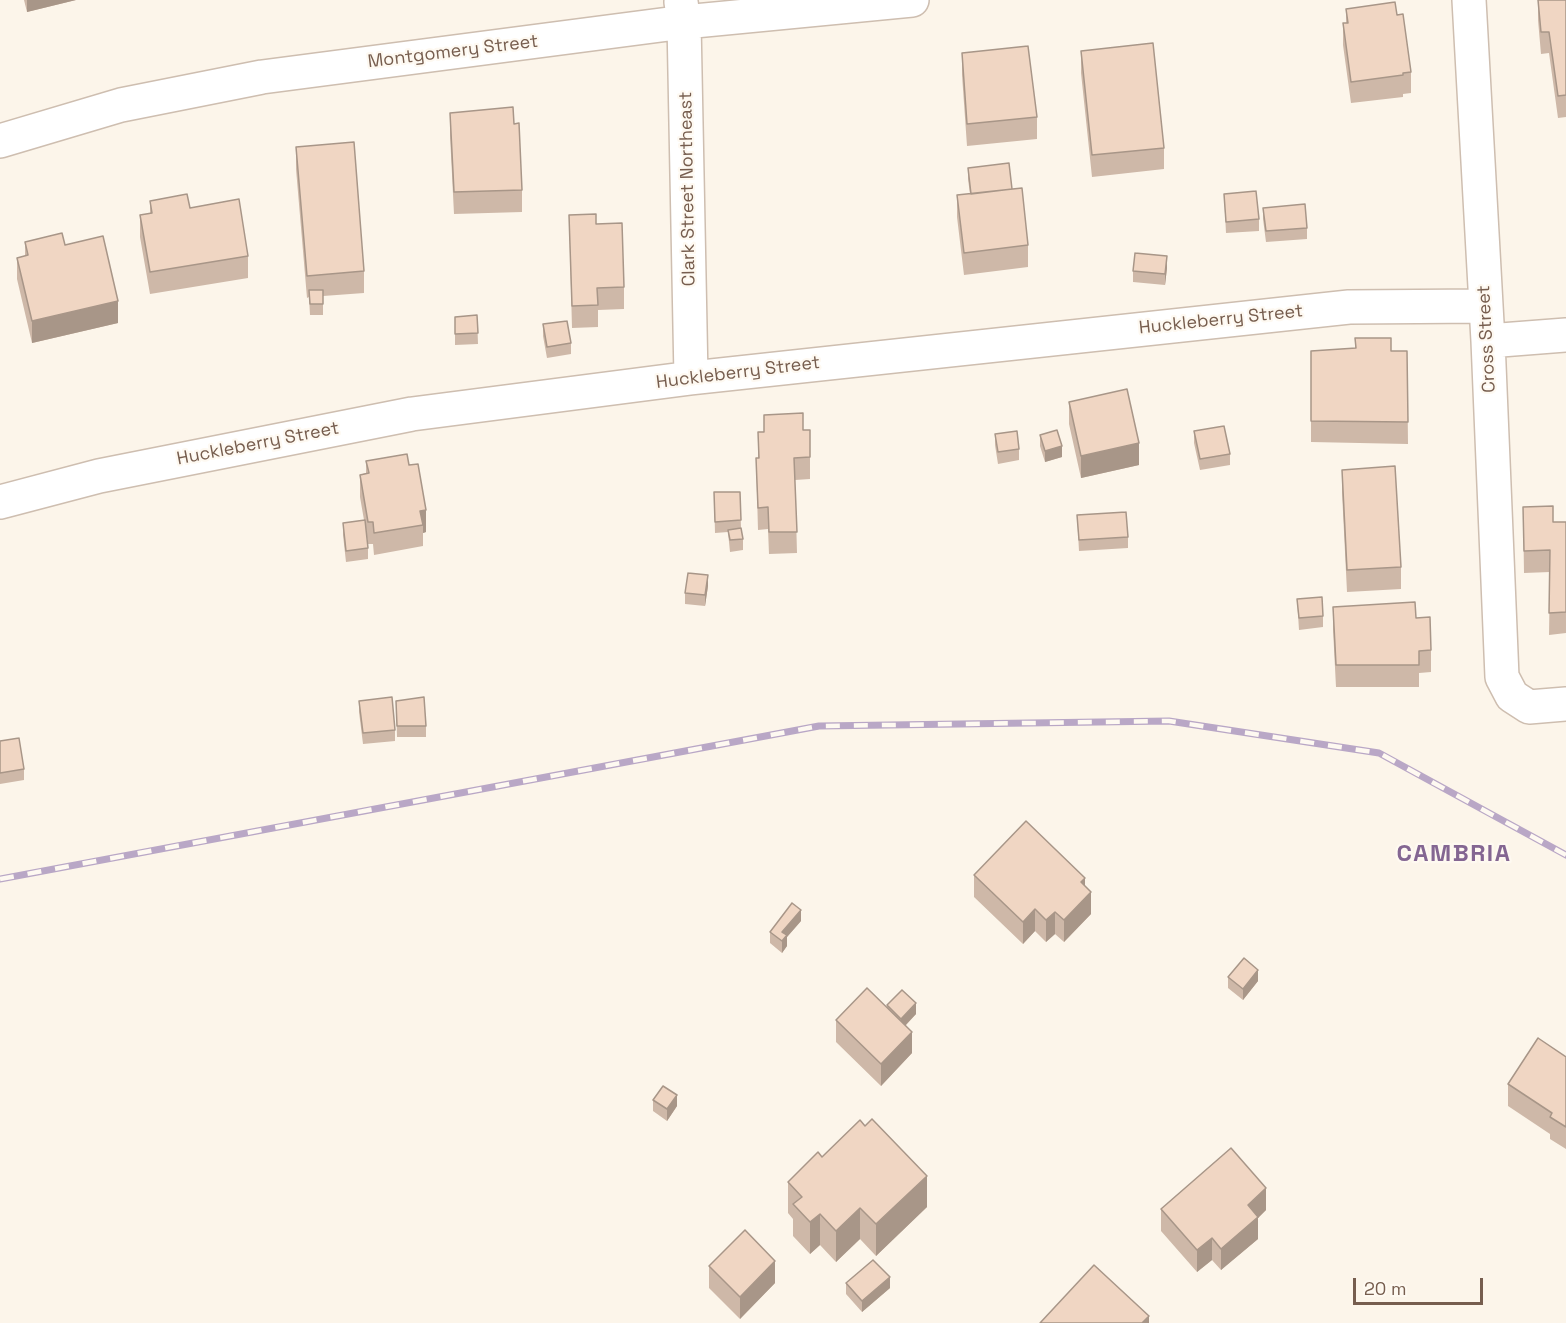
<!DOCTYPE html>
<html>
<head>
<meta charset="utf-8">
<style>
	body { margin:0 }
	#map { position:relative; width:1566px; height:1323px; overflow:hidden; background:#fcf5ea; font-family:"Space Grotesk",sans-serif }
	canvas { display:block }
	.scale { position:absolute; left:1353px; top:1278px; width:130px; height:27px; box-sizing:border-box; border:3px solid #765d4e; border-top:0; padding-left:8px; font-size:18px; line-height:21px; white-space:nowrap; color:#765d4e; -webkit-text-stroke:4px #fef9f1; paint-order:stroke }
</style>
</head>
<body>
<div id="map">
<canvas width="1566" height="1323"></canvas>
<div class="scale">20 m</div>
</div>
<script>
const ctx = document.querySelector('canvas').getContext('2d');
ctx.lineJoin = 'round';
function toPath(rows) {
  const path = new Path2D();
  for (const r of rows) {
    path.moveTo(r[0], r[1]);
    for (let i = 2; i < r.length; i += 2) path.lineTo(r[i], r[i + 1]);
  }
  return path;
}
function strokePath(path, color, width, dash) {
  ctx.strokeStyle = color;
  ctx.lineWidth = width;
  ctx.lineCap = dash ? 'butt' : 'round';
  ctx.setLineDash(dash || []);
  ctx.stroke(path);
}
function paint(path, color) {
  ctx.fillStyle = color;
  ctx.fill(path, 'evenodd');
}
function write(font, color, halo, rows, align = 'center') {
  ctx.font = font + ' "Space Grotesk",sans-serif';
  ctx.lineWidth = 4.5;
  ctx.setLineDash([]);
  ctx.textBaseline = 'middle';
  ctx.strokeStyle = halo;
  ctx.fillStyle = color;
  for (const [text, x, y, turn = 0] of rows) {
    ctx.save();
    ctx.translate(x, y);
    ctx.rotate((+turn || 0) * Math.PI / 180);
    ctx.textAlign = isNaN(turn) ? turn : align;
    if (halo) ctx.strokeText(text, 0, 0);
    ctx.fillText(text, 0, 0);
    ctx.restore();
  }
}
const minor = toPath([
	[1469,0,1488,341,1502,677,1512,696,1529,707,1566,704],
	[681,2,684,22,691,378],
	[0,141,121,105,262,77,684,22,912,0],
	[1488,341,1566,335],
	[0,502,99,476,412,414,691,378,1349,307,1485,306]
]);
const rail = toPath([
	[0,879,819,726,1169,721,1379,753,1566,855]
]);
const wall = toPath([
	[24,0,76,0,27,12],
	[1538,0,1566,0,1566,117,1558,118,1549,53,1541,54,1538,20],
	[1346,9,1397,15,1411,72,1411,93,1403,94,1403,97,1351,103,1343,45,1343,23,1346,23],
	[1081,51,1164,148,1164,169,1092,177,1081,73],
	[962,53,1037,117,1037,139,967,146,962,75],
	[450,113,522,190,522,212,454,214,450,135],
	[296,147,364,271,364,293,323,296,323,315,310,315,309,297,307,298,296,169],
	[968,168,1012,189,1028,245,1028,267,964,275,957,217,957,195,970,194,968,179],
	[1224,194,1259,219,1259,231,1226,233],
	[150,201,190,208,248,256,248,278,150,294,140,237,140,215,150,214],
	[1263,208,1307,228,1307,239,1266,242,1263,219],
	[569,215,596,224,624,287,624,309,598,310,598,327,572,328],
	[25,242,65,245,118,323,32,343,17,279,17,258,25,256],
	[1167,268,1165,285,1133,282,1133,271],
	[477,315,478,344,455,345,455,317],
	[543,324,571,343,571,354,547,358,543,336],
	[1355,338,1391,351,1407,351,1408,444,1311,442,1311,351,1355,348],
	[1069,402,1139,465,1081,478,1069,424],
	[810,430,810,479,795,480,797,553,769,554,768,529,758,530,756,458,758,458,758,432],
	[1194,431,1230,454,1230,465,1200,470,1194,443],
	[995,434,1019,449,1019,460,998,464,995,445],
	[1040,435,1062,457,1045,462,1040,446],
	[366,461,409,465,426,532,423,533,423,546,374,555,373,544,368,544,366,530,368,548,368,559,346,562,343,535,343,523,364,520,360,497,360,475,366,473],
	[1342,470,1401,567,1401,589,1347,592,1342,492],
	[714,492,740,492,741,528,743,539,743,550,730,552,728,532,715,533],
	[1523,507,1553,522,1566,522,1566,633,1549,635,1550,572,1524,573],
	[1077,515,1128,537,1128,548,1079,551],
	[708,586,705,606,685,604,685,593],
	[1297,599,1323,616,1323,627,1299,630],
	[1333,607,1416,618,1431,650,1431,672,1419,673,1419,687,1336,687,1333,629],
	[359,701,395,730,395,741,363,744,359,712],
	[396,701,426,726,426,737,397,737],
	[0,741,24,769,24,780,0,784],
	[974,875,1085,887,1091,914,1064,942,1055,934,1046,942,1035,931,1023,944,974,897],
	[801,921,787,937,787,946,782,953,770,943,770,932],
	[1228,977,1258,981,1243,1000,1228,988],
	[887,1005,916,1014,906,1025,912,1053,881,1086,836,1042,836,1020,887,1007],
	[1566,1057,1566,1149,1550,1139,1550,1134,1508,1106,1508,1084],
	[653,1100,677,1106,667,1121,653,1111],
	[822,1157,927,1207,876,1256,860,1239,836,1262,820,1245,810,1254,793,1236,793,1219,788,1213,788,1182],
	[1161,1209,1266,1210,1258,1218,1258,1239,1221,1270,1212,1260,1197,1272,1161,1231],
	[709,1266,775,1283,740,1319,709,1288],
	[846,1283,890,1288,862,1312,846,1294]
]);
const shadedWall = toPath([
	[27,0,76,0,27,12],
	[1167,256,1167,268,1165,285,1165,274],
	[118,301,118,323,32,343,32,321],
	[1139,443,1139,465,1081,478,1081,456],
	[1062,446,1062,457,1045,462,1045,451],
	[426,510,426,532,423,533,423,525,420,511],
	[708,575,708,586,705,606,705,595],
	[1085,878,1085,898,1091,892,1091,914,1064,942,1064,920,1081,882],
	[1035,909,1035,931,1023,944,1023,922],
	[801,910,801,921,787,937,787,946,782,953,782,932],
	[1055,912,1055,934,1046,942,1046,920],
	[1258,970,1258,981,1243,1000,1243,989],
	[916,1003,916,1014,901,1030,901,1019],
	[912,1032,912,1053,881,1086,881,1064],
	[677,1095,677,1106,667,1121,667,1109],
	[927,1176,927,1207,876,1256,876,1224],
	[1266,1188,1266,1210,1258,1218,1258,1239,1221,1270,1221,1249,1248,1205],
	[860,1208,860,1239,836,1262,836,1231],
	[820,1214,820,1245,810,1254,810,1222],
	[1212,1238,1212,1260,1197,1272,1197,1250],
	[775,1261,775,1283,740,1319,740,1297],
	[890,1277,890,1288,862,1312,862,1301],
	[1149,1316,1149,1323,1142,1323]
]);
const building = toPath([
	[1538,0,1566,0,1566,95,1558,96,1549,32,1541,32,1538,0],
	[1395,2,1397,15,1403,14,1411,72,1403,73,1403,75,1351,82,1343,23,1348,23,1346,9,1395,2],
	[1153,43,1164,148,1092,155,1081,51,1153,43],
	[1028,46,1037,117,967,124,962,53,1028,46],
	[513,107,514,124,519,123,522,190,454,192,450,113,513,107],
	[354,142,364,271,307,276,296,147,354,142],
	[1009,163,1012,189,971,194,968,168,1009,163],
	[1022,188,1028,245,964,253,957,195,1022,188],
	[1256,191,1259,219,1226,222,1224,194,1256,191],
	[187,194,190,208,239,199,248,256,150,272,140,215,152,213,150,201,187,194],
	[1305,204,1307,228,1266,231,1263,208,1305,204],
	[596,214,596,224,622,223,624,287,597,288,598,305,572,306,569,215,596,214],
	[62,233,65,245,103,236,118,301,32,321,17,258,28,255,25,242,62,233],
	[1135,253,1167,256,1165,274,1133,271,1135,253],
	[309,290,323,290,323,304,310,304,309,290],
	[477,315,478,333,455,334,455,317,477,315],
	[567,321,571,343,547,347,543,324,567,321],
	[1355,338,1391,338,1391,351,1407,351,1408,422,1311,421,1311,351,1356,348,1355,338],
	[1127,389,1139,443,1081,456,1069,402,1127,389],
	[803,413,803,430,810,430,810,457,794,458,797,532,769,532,768,507,758,508,756,458,759,458,758,432,764,432,764,415,803,413],
	[1224,426,1230,454,1200,459,1194,431,1224,426],
	[1057,430,1062,446,1045,451,1040,435,1057,430],
	[1017,431,1019,449,998,452,995,434,1017,431],
	[407,454,409,465,418,464,426,510,420,511,423,525,374,533,373,522,368,522,360,475,369,473,366,461,407,454],
	[1395,466,1401,567,1347,570,1342,470,1395,466],
	[714,492,740,492,741,520,715,522,714,492],
	[1553,506,1553,522,1566,522,1566,612,1549,613,1550,550,1524,551,1523,507,1553,506],
	[1126,512,1128,537,1079,540,1077,515,1126,512],
	[365,520,368,548,346,551,343,523,365,520],
	[741,528,743,539,730,540,728,530,741,528],
	[688,573,708,575,705,595,685,593,688,573],
	[1322,597,1323,616,1299,618,1297,599,1322,597],
	[1415,602,1416,618,1430,617,1431,650,1419,651,1419,665,1336,665,1333,607,1415,602],
	[392,697,395,730,363,733,359,701,392,697],
	[424,697,426,726,397,726,396,701,424,697],
	[19,738,24,769,0,773,0,741,19,738],
	[1026,821,1085,878,1081,882,1091,892,1064,920,1055,912,1046,920,1035,909,1023,922,974,875,1026,821],
	[792,903,801,910,782,932,787,935,782,941,770,932,792,903],
	[1244,958,1258,970,1243,989,1228,977,1244,958],
	[867,988,912,1032,881,1064,836,1020,867,988],
	[902,990,916,1003,901,1019,887,1005,902,990],
	[1538,1038,1566,1057,1566,1127,1550,1117,1552,1113,1508,1084,1538,1038],
	[663,1086,677,1095,667,1109,653,1100,663,1086],
	[872,1119,927,1176,876,1224,860,1208,836,1231,820,1214,810,1222,793,1204,802,1197,788,1182,818,1152,822,1157,860,1120,865,1126,872,1119],
	[1231,1148,1266,1188,1248,1205,1258,1217,1221,1249,1212,1238,1197,1250,1161,1209,1231,1148],
	[745,1230,775,1261,740,1297,709,1266,745,1230],
	[873,1260,890,1277,862,1301,846,1283,873,1260],
	[1094,1265,1149,1316,1142,1323,1040,1323,1094,1265]
]);
const streetNames = [
	["Montgomery Street",453,52,-7],
	["Clark Street Northeast",688,189,-91],
	["Huckleberry Street",1221,320,-6],
	["Cross Street",1487,339,-93],
	["Huckleberry Street",738,373,-7],
	["Huckleberry Street",258,444,-11]
];
const districtNames = [
	["CAMBRIA",1454,854]
];
strokePath(minor, '#cebeb0', 36);
strokePath(minor, '#fff', 33);
strokePath(rail, '#b9a7c6', 7);
strokePath(rail, '#fef9f1', 4.5, [14]);
paint(wall, '#ceb8a8');
paint(shadedWall, '#a89688');
paint(building, '#f0d6c3');
strokePath(building, '#a89688', 1.5);
write('18px', '#765d4e', '#fef9f1', streetNames);
ctx.letterSpacing = '1.5px';
write('bold 24px', '#846692', '#fef9f1', districtNames);
ctx.letterSpacing = '0px';
</script>
</body>
</html>
